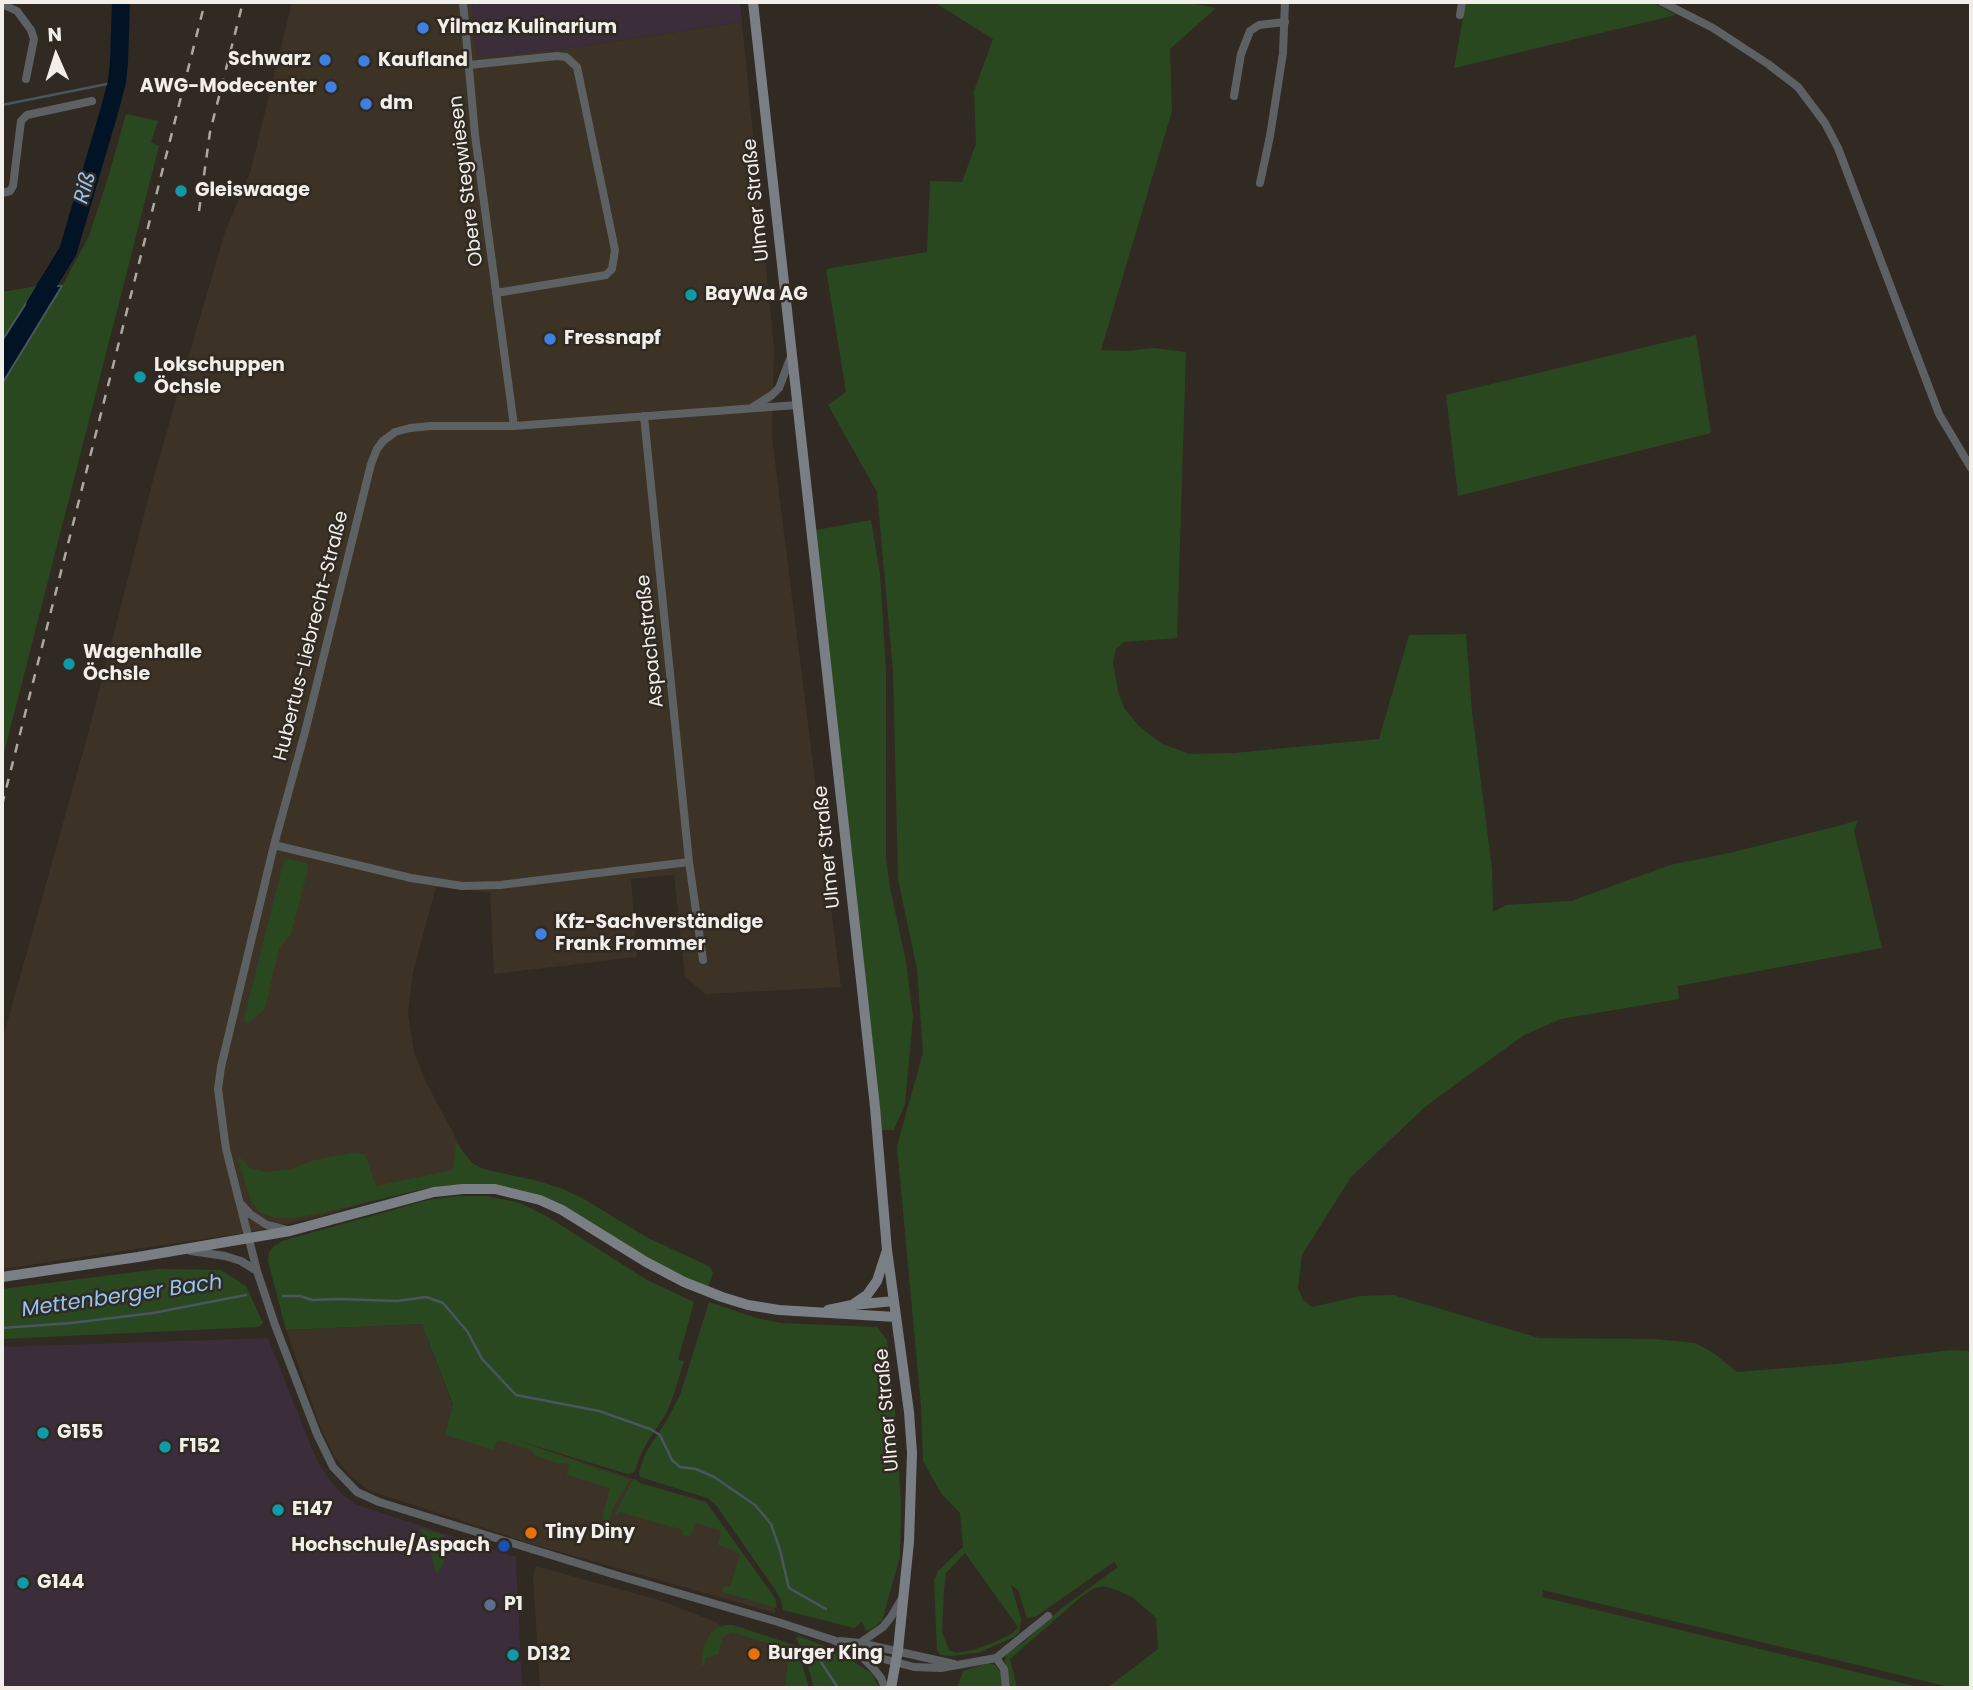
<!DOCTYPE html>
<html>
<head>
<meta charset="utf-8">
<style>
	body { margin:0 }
	#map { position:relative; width:1973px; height:1690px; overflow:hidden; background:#302a23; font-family:Poppins,sans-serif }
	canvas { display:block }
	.frame { position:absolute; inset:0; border:4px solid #f2eeea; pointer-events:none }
	.north { position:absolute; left:21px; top:21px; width:70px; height:70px; -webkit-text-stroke:5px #302a23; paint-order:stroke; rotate:357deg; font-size:19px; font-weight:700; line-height:28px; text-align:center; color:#f2eeea }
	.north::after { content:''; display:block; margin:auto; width:24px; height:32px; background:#f2eeea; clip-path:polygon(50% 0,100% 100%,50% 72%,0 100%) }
</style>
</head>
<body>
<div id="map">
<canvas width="1973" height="1690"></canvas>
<div class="frame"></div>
<div class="north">N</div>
</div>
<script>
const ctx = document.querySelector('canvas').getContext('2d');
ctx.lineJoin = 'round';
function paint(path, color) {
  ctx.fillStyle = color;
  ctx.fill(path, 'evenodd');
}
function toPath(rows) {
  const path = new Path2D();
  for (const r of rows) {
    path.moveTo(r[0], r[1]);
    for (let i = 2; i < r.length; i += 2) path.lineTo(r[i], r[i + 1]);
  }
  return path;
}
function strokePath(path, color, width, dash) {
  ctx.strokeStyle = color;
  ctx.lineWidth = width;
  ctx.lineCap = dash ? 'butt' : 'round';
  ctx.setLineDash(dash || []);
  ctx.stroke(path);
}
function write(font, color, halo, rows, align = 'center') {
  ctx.font = font + ' Poppins,sans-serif';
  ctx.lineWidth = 5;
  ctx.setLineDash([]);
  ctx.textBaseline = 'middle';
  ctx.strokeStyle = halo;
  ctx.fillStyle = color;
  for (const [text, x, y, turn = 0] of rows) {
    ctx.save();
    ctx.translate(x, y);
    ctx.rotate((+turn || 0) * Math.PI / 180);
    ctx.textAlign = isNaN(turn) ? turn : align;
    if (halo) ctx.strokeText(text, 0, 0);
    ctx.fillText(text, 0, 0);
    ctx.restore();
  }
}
const built = toPath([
	[292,2,472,2,478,57,570,48,742,22,774,348,772,437,841,987,706,994,685,977,674,875,631,879,637,957,494,974,490,892,436,887,413,972,408,1013,414,1052,426,1082,477,1178,408,1190,322,1216,244,1233,2,1269,2,1041,88,734,153,480,179,389,225,232,250,173],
	[422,1324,457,1417,475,1426,634,1479,639,1483,706,1502,775,1600,775,1613,532,1544,368,1490,348,1474,334,1456,321,1429,286,1330],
	[536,1566,662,1601,716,1622,730,1632,780,1647,788,1656,785,1688,540,1688,533,1576]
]);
const industrial = toPath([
	[472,2,740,2,742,22,570,48,478,58],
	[268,1338,317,1461,331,1482,343,1495,357,1505,516,1557,522,1688,2,1688,2,1347]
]);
const green = toPath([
	[934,2,1185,2,1216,8,1170,49,1172,111,1101,350,1127,351,1154,348,1186,352,1177,638,1124,642,1116,649,1113,662,1118,691,1124,708,1139,726,1162,744,1190,754,1234,753,1379,739,1409,635,1466,634,1472,712,1492,869,1493,912,1506,905,1571,901,1670,865,1725,854,1842,825,1858,820,1854,831,1882,948,1678,986,1679,999,1561,1019,1524,1035,1426,1106,1351,1177,1302,1255,1298,1288,1303,1300,1312,1307,1360,1296,1393,1295,1539,1338,1654,1339,1695,1343,1712,1352,1737,1372,1836,1364,1951,1350,1971,1351,1971,1663,1969,1688,1954,1688,1543,1590,1542,1597,1923,1688,1107,1688,1158,1649,1156,1618,1132,1597,1117,1590,1103,1586,1093,1589,1082,1596,1010,1659,1017,1688,1011,1688,1005,1661,1006,1654,1024,1642,1063,1607,1118,1567,1114,1562,1035,1617,1027,1618,1018,1590,1011,1585,1021,1619,1019,1633,1014,1637,978,1653,950,1656,941,1655,937,1650,934,1581,938,1571,963,1547,960,1513,941,1493,923,1461,921,1406,897,1146,923,1053,917,969,898,879,893,671,877,492,828,405,846,392,826,269,927,252,930,181,962,182,976,144,974,91,993,39],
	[965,1553,1018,1627,1013,1633,995,1642,973,1650,956,1653,949,1650,942,1632,944,1590,946,1573],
	[1466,2,1651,2,1676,15,1454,68],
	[126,114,158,121,151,142,159,146,2,761,2,384,62,286,89,236,108,178],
	[37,286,2,341,2,292],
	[1696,335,1711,433,1458,496,1446,395],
	[871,520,880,574,886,670,886,859,890,888,906,961,913,1017,905,1104,894,1130,882,1130,816,530],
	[288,859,306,863,308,866,308,869,291,934,279,948,265,1009,247,1024,244,1019,283,864,284,860],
	[456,1143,472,1163,483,1169,538,1181,563,1189,584,1199,648,1238,709,1266,713,1272,708,1288,683,1279,629,1247,570,1209,552,1200,524,1191,507,1187,448,1185,423,1189,318,1214,294,1218,274,1218,261,1213,252,1203,237,1157,243,1160,249,1168,267,1172,290,1169,315,1160,351,1153,365,1154,376,1186,453,1170],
	[459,1196,487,1196,520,1203,548,1217,647,1280,694,1302,678,1360,684,1361,674,1394,666,1414,649,1439,640,1456,635,1471,632,1473,627,1474,510,1438,630,1480,613,1507,609,1521,602,1519,610,1488,567,1475,569,1465,567,1463,557,1463,536,1456,531,1450,498,1440,493,1450,445,1435,453,1405,422,1324,286,1330,268,1261,269,1252,274,1246,282,1241,428,1200],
	[158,1269,221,1270,246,1286,263,1323,258,1327,2,1339,2,1289],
	[709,1302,756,1318,781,1323,877,1327,887,1340,896,1419,901,1506,900,1557,882,1621,872,1629,866,1631,862,1622,854,1628,783,1610,781,1600,776,1591,716,1505,707,1498,640,1477,639,1472,646,1452,667,1420,680,1395],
	[635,1479,640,1483,706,1502,775,1598,777,1608,722,1592,724,1586,730,1587,740,1555,734,1551,718,1545,721,1531,696,1523,690,1537,682,1535,683,1530,619,1512,618,1515,615,1514,632,1481],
	[419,1528,444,1535,445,1555,443,1564,438,1573,435,1571,429,1545],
	[726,1625,733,1625,794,1645,798,1650,809,1688,785,1688,788,1656,780,1647,730,1632,722,1638,718,1654,705,1658,705,1665,701,1665,704,1647,710,1634,717,1628],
	[799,1636,832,1649,872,1673,879,1688,814,1688,804,1653,796,1638],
	[988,1663,995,1665,1001,1673,1003,1688,957,1688,963,1671]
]);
const water = toPath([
	[37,286,62,286,2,384,2,341,37,286]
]);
const stream = toPath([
	[2,105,117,82],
	[283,1296,300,1296,312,1300,339,1299,397,1301,426,1297,443,1303,467,1331,482,1359,516,1395,599,1411,650,1429,660,1435,672,1460,680,1467,696,1469,714,1477,755,1505,771,1524,780,1550,789,1588,826,1609],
	[2,1328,71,1323,153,1313,246,1295],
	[817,1656,838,1688]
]);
const river = toPath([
	[35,305,68,251,109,112,117,82,119,62,121,2]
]);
const street = toPath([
	[463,2,475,135,514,426],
	[1662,2,1713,28,1768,64,1798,87,1825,123,1838,148,1939,414,1971,468],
	[2,4,17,11,31,30,34,39,26,79],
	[1460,15,1462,2],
	[469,65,557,56,566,57,577,67,615,250,612,269,606,275,496,293],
	[1234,96,1241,54,1250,31,1259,25,1285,22],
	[1260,183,1270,136,1283,53,1285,2],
	[2,193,10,191,13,186,21,121,27,115,92,101],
	[797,405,514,426,431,426,410,428,395,432,383,441,377,449,371,464,305,732,274,845,221,1067,218,1089,226,1149,257,1271,275,1325,317,1434,333,1467,357,1492,379,1502,619,1576,778,1622,833,1640,876,1657,914,1667,941,1668,996,1658,1048,1616],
	[753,407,772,395,779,388,790,359],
	[274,845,411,878,462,886,500,885,689,862,644,416],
	[689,862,703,960],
	[242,1205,250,1214,267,1225,287,1230],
	[191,1251,225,1256,241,1261,257,1271],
	[840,1641,860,1643,954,1664],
	[860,1643,883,1627,891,1617,901,1600],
	[857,1652,874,1669,881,1678,885,1688],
	[996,1658,1004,1669,1006,1688]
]);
const secondary = toPath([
	[753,2,875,1107,887,1250,909,1412,912,1453,909,1542,898,1650,891,1688],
	[2,1277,138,1257,290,1231,434,1192,463,1189,495,1189,540,1200,562,1210,646,1262,684,1282,722,1297,748,1305,779,1310,896,1317],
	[855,1303,867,1295,877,1281,886,1253],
	[828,1310,852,1305,894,1301]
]);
const rail = toPath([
	[199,211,210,132,243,2],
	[2,805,205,2]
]);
const markers = [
	[423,28,7,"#3f7fe0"],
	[325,60,7,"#3f7fe0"],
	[364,61,7,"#3f7fe0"],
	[331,87,7,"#3f7fe0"],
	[366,104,7,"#3f7fe0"],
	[181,191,7,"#0f9aa8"],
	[691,295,7,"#0f9aa8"],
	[550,339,7,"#3f7fe0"],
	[140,377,7,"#0f9aa8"],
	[69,664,7,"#0f9aa8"],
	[541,934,7,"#3f7fe0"],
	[43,1433,7,"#0f9aa8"],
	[165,1447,7,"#0f9aa8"],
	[278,1510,7,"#0f9aa8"],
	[531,1533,7,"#e8710a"],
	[504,1546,7,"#1a4fb4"],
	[23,1583,7,"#0f9aa8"],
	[490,1605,7,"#5c6f8a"],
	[754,1654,7,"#e8710a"],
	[513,1655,7,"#0f9aa8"]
];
const poiNames = [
	["Yilmaz Kulinarium",437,28],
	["Schwarz",311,60,"right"],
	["Kaufland",378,61],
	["AWG-Modecenter",317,87,"right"],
	["dm",380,104],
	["Gleiswaage",195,191],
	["BayWa AG",705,295],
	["Fressnapf",564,339],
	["Lokschuppen",154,366],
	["Öchsle",154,388],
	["Wagenhalle",83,653],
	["Öchsle",83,675],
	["Kfz-Sachverständige",555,923],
	["Frank Frommer",555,945],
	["G155",57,1433],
	["F152",179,1447],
	["E147",292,1510],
	["Tiny Diny",545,1533],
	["Hochschule/Aspach",490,1546,"right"],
	["G144",37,1583],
	["P1",504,1605],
	["Burger King",768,1654],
	["D132",527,1655]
];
const streetNames = [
	["Obere Stegwiesen",467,181,-97],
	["Ulmer Straße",757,200,-96],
	["Hubertus-Liebrecht-Straße",312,636,-76],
	["Aspachstraße",651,641,-96],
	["Ulmer Straße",828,847,-96],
	["Ulmer Straße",888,1410,-95]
];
const waterNames = [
	["Riß",86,188,-74],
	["Mettenberger Bach",122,1297,-8]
];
paint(built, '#3d3226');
paint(industrial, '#3b2d3a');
paint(green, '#2a481f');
paint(water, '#011324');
strokePath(water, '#49555f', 2);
strokePath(stream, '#49555f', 2.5);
strokePath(river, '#011324', 18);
strokePath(street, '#5e6164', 8);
strokePath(secondary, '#7a7f85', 10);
strokePath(rail, '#ada8a3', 2.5, [9, 9]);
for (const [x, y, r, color] of markers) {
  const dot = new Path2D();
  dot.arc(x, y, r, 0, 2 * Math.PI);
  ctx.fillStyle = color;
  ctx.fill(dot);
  strokePath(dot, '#302a23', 2.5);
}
write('bold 19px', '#f2eeea', '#302a23', poiNames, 'left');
write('19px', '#f2eeea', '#302a23', streetNames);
write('italic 21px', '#93c4f3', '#302a23', waterNames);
</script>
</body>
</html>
